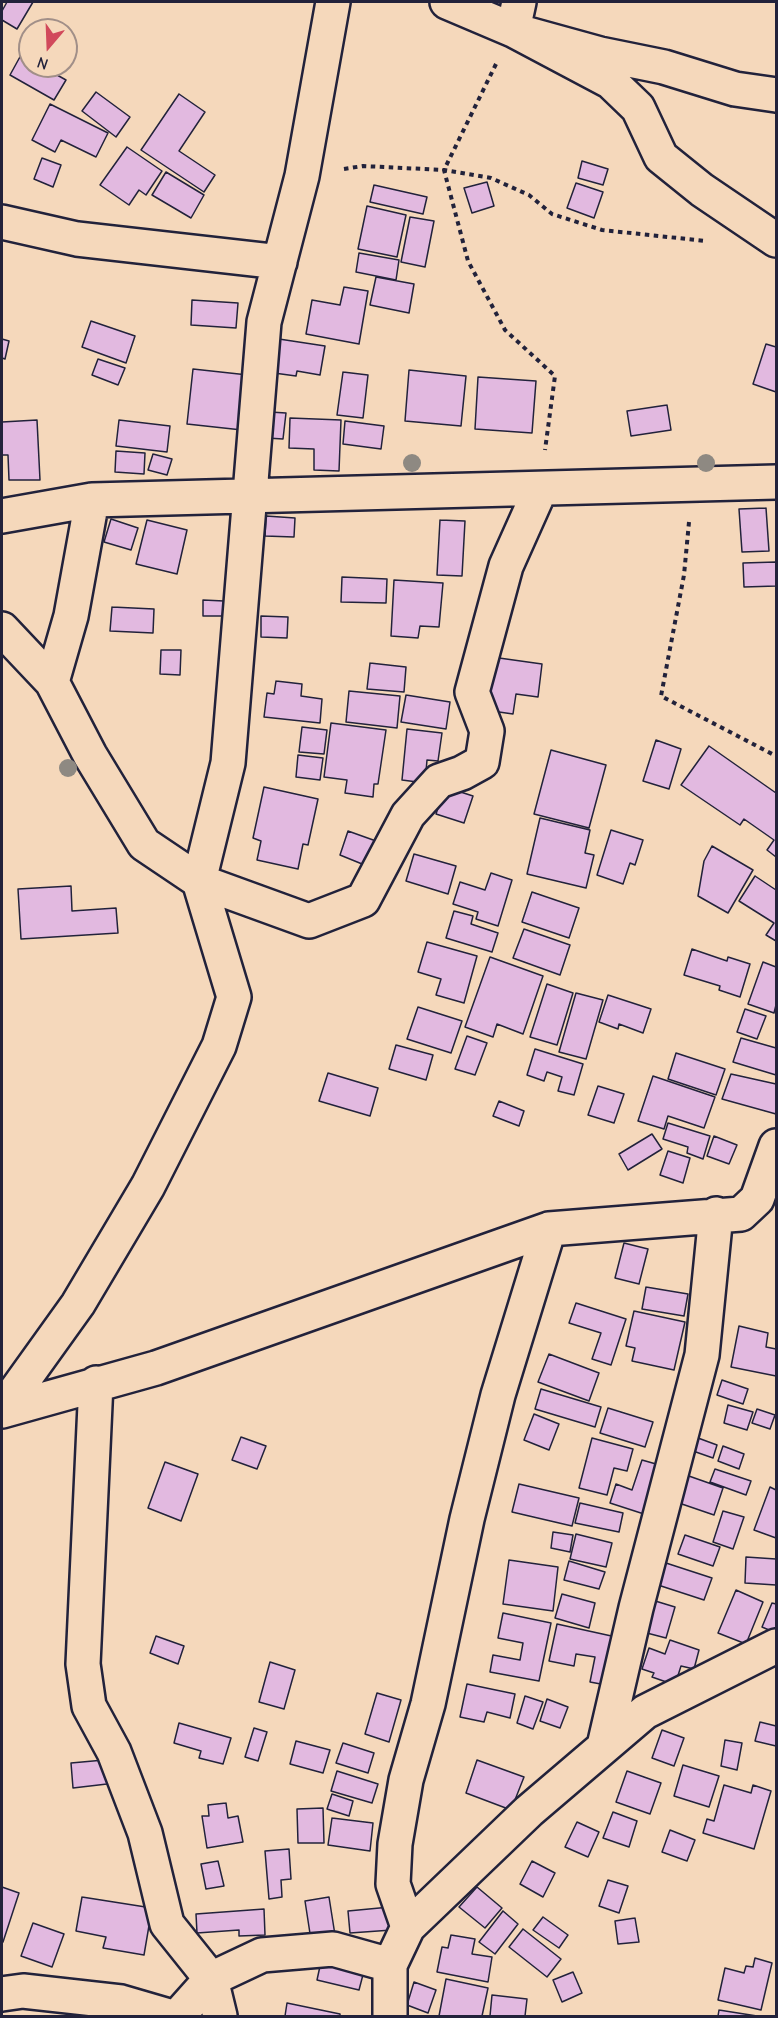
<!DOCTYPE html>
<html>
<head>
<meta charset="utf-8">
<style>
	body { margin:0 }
	#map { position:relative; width:778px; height:2018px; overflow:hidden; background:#f5d8bb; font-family:"Comic Neue",sans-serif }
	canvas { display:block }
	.frame { position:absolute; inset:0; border:3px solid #22223b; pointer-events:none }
	.north { position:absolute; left:18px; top:18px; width:60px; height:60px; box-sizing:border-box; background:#f5d8bb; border:2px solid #a18f88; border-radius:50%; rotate:199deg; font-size:16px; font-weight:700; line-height:24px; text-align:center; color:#22223b }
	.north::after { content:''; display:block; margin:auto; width:21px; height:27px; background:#d1495b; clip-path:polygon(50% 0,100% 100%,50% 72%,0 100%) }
</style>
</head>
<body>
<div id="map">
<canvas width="778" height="2018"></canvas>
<div class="frame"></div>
<div class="north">N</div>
</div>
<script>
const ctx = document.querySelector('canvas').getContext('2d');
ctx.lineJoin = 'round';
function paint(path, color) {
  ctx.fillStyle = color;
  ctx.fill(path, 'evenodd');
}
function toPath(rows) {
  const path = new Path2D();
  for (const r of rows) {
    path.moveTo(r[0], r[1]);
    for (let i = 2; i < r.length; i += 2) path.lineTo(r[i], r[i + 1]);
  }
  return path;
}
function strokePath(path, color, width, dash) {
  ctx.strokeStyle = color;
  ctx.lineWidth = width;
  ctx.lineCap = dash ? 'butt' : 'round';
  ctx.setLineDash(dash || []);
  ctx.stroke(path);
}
const building = toPath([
	[7,2,33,2,17,29,2,20,2,11,7,2],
	[21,55,30,60,30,66,41,66,66,80,54,100,10,75,21,55],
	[96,92,130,117,116,137,82,111,96,92],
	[179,94,205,112,179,151,215,175,204,192,141,150,179,94],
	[50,104,108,133,96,157,61,140,55,152,32,140,50,104],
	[127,147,162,171,146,195,139,190,129,205,100,185,127,147],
	[42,158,61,165,53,187,34,179,42,158],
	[582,161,608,169,603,185,578,178,582,161],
	[166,172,204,195,191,218,152,195,166,172],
	[487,182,494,206,472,213,464,188,487,182],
	[576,183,603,192,594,218,567,208,576,183],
	[374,185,427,197,423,214,370,202,374,185],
	[367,206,406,215,397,257,358,249,367,206],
	[410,217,434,221,425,267,401,262,410,217],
	[359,253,399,260,396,280,356,272,359,253],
	[376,277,414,284,409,313,370,305,376,277],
	[344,287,368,291,359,344,306,334,312,300,340,305,344,287],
	[192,300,238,303,236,328,191,325,192,300],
	[91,321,135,336,126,363,82,347,91,321],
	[2,339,9,341,5,359,2,358,2,339],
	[279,339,325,346,320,375,297,371,296,376,274,373,279,339],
	[766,344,776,347,776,392,753,384,766,344],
	[98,359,125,368,118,385,92,375,98,359],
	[193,369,248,375,242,430,187,424,193,369],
	[409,370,466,376,461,426,405,421,409,370],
	[343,372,368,375,363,418,337,415,343,372],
	[478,377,536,381,532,433,475,429,478,377],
	[667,405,671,430,631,436,627,411,667,405],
	[270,412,286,413,283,439,267,438,270,412],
	[290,418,341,420,339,471,314,470,314,449,289,448,290,418],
	[37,420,40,480,9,480,8,455,2,455,2,422,37,420],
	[119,420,170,426,167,452,116,446,119,420],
	[345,421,384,426,381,449,343,444,345,421],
	[116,451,145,453,144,474,115,472,116,451],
	[153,454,172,459,167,475,148,470,153,454],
	[766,508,769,551,742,552,739,509,766,508],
	[266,516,295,518,294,537,265,536,266,516],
	[111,519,138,528,131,550,104,542,111,519],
	[147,520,187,530,177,574,136,564,147,520],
	[440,520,465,521,462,576,437,575,440,520],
	[776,562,776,586,744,587,743,563,776,562],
	[342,577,387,579,386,603,341,602,342,577],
	[394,580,443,583,439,627,420,626,418,638,391,636,394,580],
	[203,600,224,601,224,616,203,616,203,600],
	[112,607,154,609,153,633,110,631,112,607],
	[261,616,288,617,287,638,261,637,261,616],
	[161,650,181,650,180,675,160,674,161,650],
	[492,657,542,664,538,697,516,694,513,714,485,710,492,657],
	[370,663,406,667,404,692,367,689,370,663],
	[276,681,302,684,301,696,322,699,320,723,264,717,267,693,274,694,276,681],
	[349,691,400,696,397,728,346,722,349,691],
	[406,695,450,702,446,729,401,722,406,695],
	[331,723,386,730,378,784,374,784,373,797,345,793,347,780,324,777,331,723],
	[302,727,327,730,324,754,299,752,302,727],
	[407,729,442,733,438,761,427,760,425,783,402,780,407,729],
	[656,740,681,749,669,789,643,781,656,740],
	[709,746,776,793,776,857,767,850,774,840,744,819,740,825,681,785,709,746],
	[551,750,606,765,589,828,534,814,551,750],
	[298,755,323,758,320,780,296,777,298,755],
	[264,787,318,799,308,845,303,844,298,869,257,860,261,841,253,838,264,787],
	[445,787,473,796,464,823,436,814,445,787],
	[540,818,590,830,585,853,594,855,586,888,527,874,540,818],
	[611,830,643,840,635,865,630,863,623,884,597,875,611,830],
	[348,831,376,841,367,866,340,855,348,831],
	[712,846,753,870,728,913,698,896,704,861,712,846],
	[414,854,456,866,448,894,406,881,414,854],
	[491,873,512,880,498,926,476,919,478,912,453,904,460,882,485,890,491,873],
	[755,876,776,890,776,941,766,935,774,923,739,901,755,876],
	[71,886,72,911,116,908,118,933,21,939,18,889,71,886],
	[532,892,579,908,569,938,522,922,532,892],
	[454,911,473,916,471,924,498,933,492,952,446,938,454,911],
	[524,929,570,945,560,975,513,958,524,929],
	[427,942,477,956,464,1003,436,995,441,979,418,972,427,942],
	[692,949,727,961,728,957,750,964,740,997,719,990,720,986,684,975,692,949],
	[490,957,543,976,523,1034,497,1024,493,1037,465,1027,490,957],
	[763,962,776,967,776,1005,774,1013,748,1004,763,962],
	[547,984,573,993,557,1045,530,1037,547,984],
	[576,993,603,1000,586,1059,559,1052,576,993],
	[608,995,651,1009,643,1033,619,1024,618,1029,599,1022,608,995],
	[418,1007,462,1021,451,1053,407,1039,418,1007],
	[745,1009,766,1016,757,1039,737,1032,745,1009],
	[467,1036,487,1043,475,1075,455,1069,467,1036],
	[741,1038,776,1048,776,1075,733,1062,741,1038],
	[396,1045,433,1055,426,1080,389,1069,396,1045],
	[535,1049,583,1064,574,1095,558,1091,562,1077,547,1072,544,1081,527,1075,535,1049],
	[676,1053,725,1069,716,1095,668,1079,676,1053],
	[328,1073,378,1088,370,1116,319,1101,328,1073],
	[731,1074,776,1084,776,1114,722,1099,731,1074],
	[653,1076,715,1097,704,1128,668,1116,664,1129,638,1121,653,1076],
	[598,1086,624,1094,614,1123,588,1115,598,1086],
	[499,1101,524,1111,519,1126,493,1116,499,1101],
	[668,1123,710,1136,703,1159,687,1153,688,1147,663,1139,668,1123],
	[652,1134,662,1149,628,1170,619,1154,652,1134],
	[714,1136,737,1145,729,1164,707,1156,714,1136],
	[668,1151,690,1158,683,1183,660,1175,668,1151],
	[624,1243,648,1249,639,1284,615,1278,624,1243],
	[646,1287,688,1294,684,1316,642,1309,646,1287],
	[576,1303,626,1319,611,1365,592,1359,601,1333,569,1323,576,1303],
	[634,1311,685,1322,674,1370,632,1361,635,1348,626,1346,634,1311],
	[739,1326,768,1333,766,1347,776,1349,776,1376,731,1367,739,1326],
	[549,1354,599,1373,589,1401,538,1382,549,1354],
	[722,1380,748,1389,743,1404,717,1395,722,1380],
	[541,1389,601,1407,595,1427,535,1409,541,1389],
	[728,1405,753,1412,747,1430,724,1423,728,1405],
	[608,1408,653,1422,645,1447,600,1433,608,1408],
	[757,1409,775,1415,770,1429,752,1423,757,1409],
	[534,1414,559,1424,549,1450,524,1440,534,1414],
	[241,1437,266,1446,257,1469,232,1460,241,1437],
	[592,1438,633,1449,627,1471,614,1468,607,1495,579,1488,592,1438],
	[698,1438,717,1445,713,1458,693,1451,698,1438],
	[723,1446,744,1454,739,1469,718,1461,723,1446],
	[642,1460,663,1466,647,1515,610,1503,616,1484,632,1490,642,1460],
	[165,1462,198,1474,181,1521,148,1508,165,1462],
	[715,1469,751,1481,746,1495,710,1482,715,1469],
	[686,1475,723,1488,714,1515,676,1502,686,1475],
	[519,1484,579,1498,572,1526,512,1512,519,1484],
	[770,1487,776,1490,776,1538,754,1530,770,1487],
	[580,1503,623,1513,619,1532,575,1523,580,1503],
	[723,1511,744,1517,733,1549,713,1542,723,1511],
	[553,1532,573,1535,570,1552,551,1548,553,1532],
	[576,1534,612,1543,606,1567,570,1559,576,1534],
	[685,1535,720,1547,713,1566,678,1554,685,1535],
	[746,1557,776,1559,776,1585,745,1583,746,1557],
	[509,1560,558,1567,553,1611,503,1604,509,1560],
	[569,1561,605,1572,599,1589,564,1580,569,1561],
	[666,1563,712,1578,704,1600,658,1585,666,1563],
	[736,1590,763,1602,746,1644,718,1633,736,1590],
	[562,1594,595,1603,589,1628,555,1618,562,1594],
	[652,1600,675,1607,666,1638,643,1632,652,1600],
	[772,1603,776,1604,776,1633,762,1627,772,1603],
	[503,1613,551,1623,539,1681,490,1672,493,1655,520,1660,523,1643,498,1638,503,1613],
	[557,1624,616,1637,606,1685,590,1682,595,1657,576,1654,574,1666,549,1661,557,1624],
	[156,1636,184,1646,178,1664,150,1653,156,1636],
	[670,1640,699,1650,694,1669,681,1666,675,1685,652,1677,654,1673,642,1669,649,1648,665,1654,670,1640],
	[270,1662,295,1670,284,1709,259,1702,270,1662],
	[467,1684,515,1694,510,1718,487,1712,484,1722,460,1717,467,1684],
	[377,1693,401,1700,389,1742,365,1734,377,1693],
	[525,1696,543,1702,533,1729,517,1723,525,1696],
	[547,1699,568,1707,560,1728,540,1721,547,1699],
	[760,1722,776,1726,776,1746,755,1741,760,1722],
	[179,1723,231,1738,223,1764,199,1758,201,1751,174,1743,179,1723],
	[254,1728,267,1732,258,1761,245,1757,254,1728],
	[662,1730,684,1738,674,1766,652,1758,662,1730],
	[725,1740,742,1743,737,1770,721,1766,725,1740],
	[296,1741,330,1750,323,1773,290,1764,296,1741],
	[343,1743,374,1753,368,1773,336,1763,343,1743],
	[104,1760,107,1784,73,1788,71,1763,104,1760],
	[477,1760,524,1777,511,1810,466,1793,477,1760],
	[683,1765,719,1776,709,1807,674,1796,683,1765],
	[337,1771,378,1784,372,1803,331,1791,337,1771],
	[627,1771,661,1783,650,1814,616,1802,627,1771],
	[724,1785,751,1793,753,1785,771,1791,754,1849,703,1833,707,1819,714,1821,724,1785],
	[332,1794,353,1801,349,1816,327,1809,332,1794],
	[226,1803,228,1818,238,1816,243,1842,207,1848,202,1816,209,1816,208,1805,226,1803],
	[323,1808,324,1843,298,1843,297,1809,323,1808],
	[613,1812,637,1821,629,1847,603,1838,613,1812],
	[332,1818,373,1823,370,1851,328,1845,332,1818],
	[577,1822,599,1832,588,1857,565,1847,577,1822],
	[670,1830,695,1840,687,1861,662,1852,670,1830],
	[289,1849,291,1879,281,1880,282,1897,269,1899,265,1851,289,1849],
	[218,1861,224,1886,206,1889,201,1864,218,1861],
	[532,1861,555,1873,543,1897,520,1884,532,1861],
	[608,1880,628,1886,619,1913,599,1906,608,1880],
	[2,1887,19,1893,3,1942,2,1942,2,1887],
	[477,1887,502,1908,485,1928,459,1907,477,1887],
	[82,1897,152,1908,144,1955,103,1948,106,1937,76,1931,82,1897],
	[329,1897,335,1935,311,1940,305,1901,329,1897],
	[390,1907,392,1930,350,1933,348,1911,390,1907],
	[264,1909,265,1935,239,1936,239,1930,197,1933,196,1914,264,1909],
	[503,1911,518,1924,495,1954,479,1942,503,1911],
	[543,1917,568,1935,559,1948,533,1930,543,1917],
	[635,1918,639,1942,618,1944,615,1921,635,1918],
	[33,1923,64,1934,52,1967,21,1956,33,1923],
	[523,1929,561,1959,547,1977,509,1947,523,1929],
	[451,1935,475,1939,472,1954,492,1957,488,1982,437,1972,442,1947,448,1948,451,1935],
	[322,1957,365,1967,359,1990,317,1980,322,1957],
	[755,1958,772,1963,761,2010,718,2000,725,1968,744,1973,746,1966,753,1967,755,1958],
	[573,1972,582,1993,562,2002,553,1980,573,1972],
	[446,1979,488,1988,482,2016,439,2016,446,1979],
	[414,1982,436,1990,428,2013,407,2005,414,1982],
	[492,1995,527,1999,525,2016,490,2016,492,1995],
	[287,2003,340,2014,340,2016,285,2016,287,2003],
	[719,2010,757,2016,718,2016,719,2010]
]);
const path = toPath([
	[496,64,444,170,468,261,505,330,555,376,545,450],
	[344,169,363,166,444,170,491,178,529,195,552,214,602,230,706,241],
	[689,522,684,575,661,696,776,756]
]);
const minor = toPath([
	[447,2,513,30,611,82,638,108,661,157,702,190,776,240],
	[519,2,513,30,600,54,664,67,735,89,776,95],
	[2,222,77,239,280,262],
	[2,516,92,500,776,482],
	[2,629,52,682,90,755,144,844,199,881,309,921,363,900,408,815,439,781,462,773,482,762,487,731,472,692,506,566,540,490],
	[52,682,71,616,92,500],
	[96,1383,83,1664,89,1706,114,1752,145,1833,167,1924,211,1979,220,2016],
	[2,1410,78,1304,148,1186,219,1046,234,997,199,881,228,763,264,322,302,176,333,2],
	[2,1411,156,1368,549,1229,741,1214,757,1199,776,1146],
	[604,1746,636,1608,702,1355,716,1214],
	[408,1927,393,1884,395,1844,406,1780,428,1704,467,1519,498,1395,549,1229],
	[2,1994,23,1991,121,2002,169,2016],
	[178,2016,211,1979,262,1955,333,1949,390,1965],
	[390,2016,390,1965,408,1927,529,1811,645,1712,776,1646]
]);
const trees = [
	[412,463],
	[706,463],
	[68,768]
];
paint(building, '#e2b9e0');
strokePath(building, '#22223b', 1.5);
strokePath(minor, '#22223b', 38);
strokePath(path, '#22223b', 4, [4.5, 4.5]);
strokePath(minor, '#f5d8bb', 33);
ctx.fillStyle = '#8e8982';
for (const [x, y] of trees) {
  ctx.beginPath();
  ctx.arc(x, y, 9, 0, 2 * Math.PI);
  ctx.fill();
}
</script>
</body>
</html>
